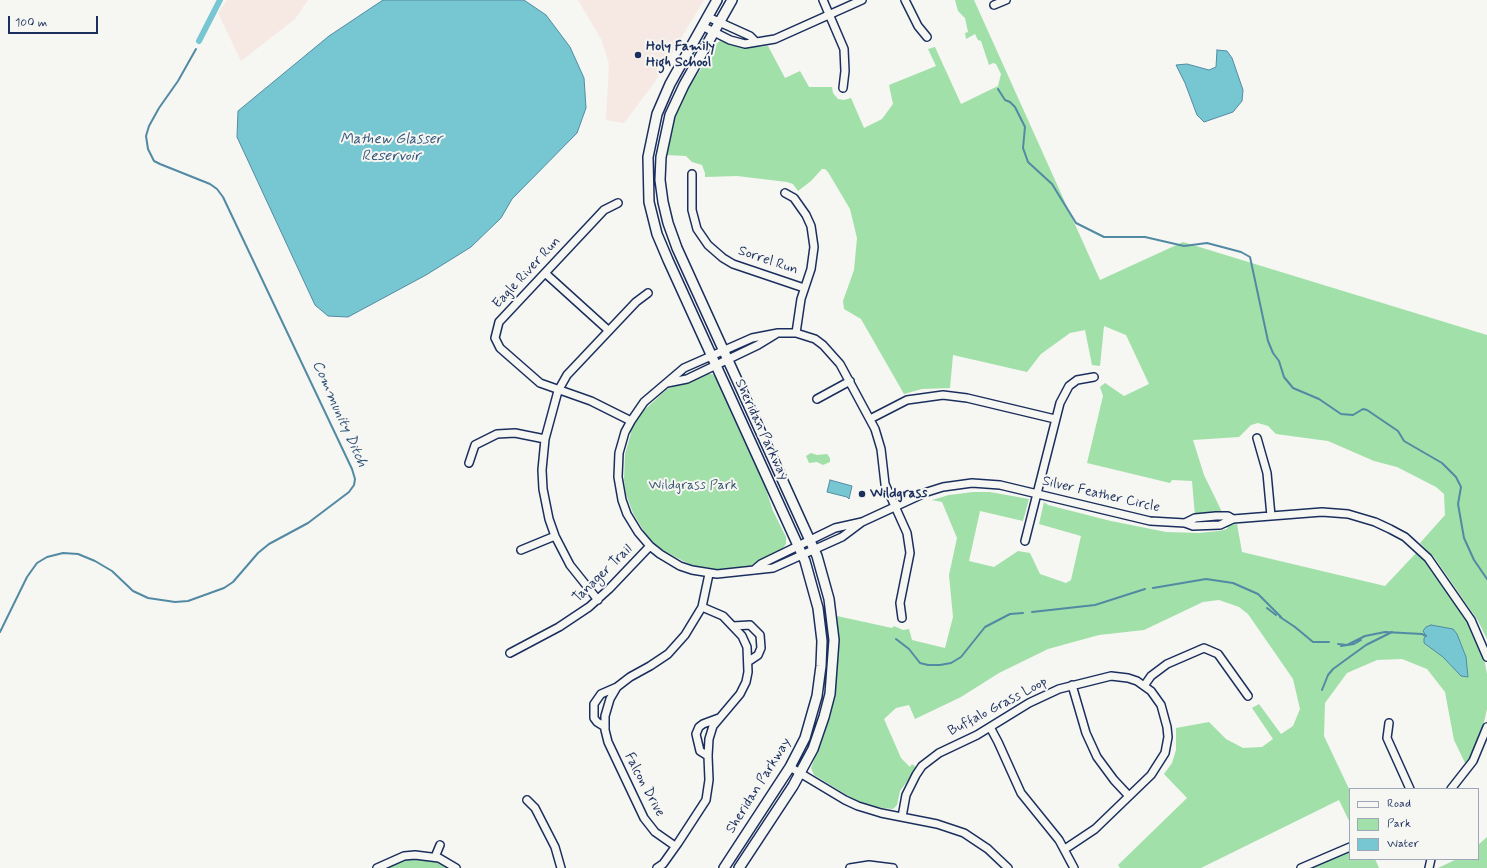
<!DOCTYPE html>
<html>
<head>
<meta charset="utf-8">
<style>
	body { margin:0 }
	#map { position:relative; width:1487px; height:868px; overflow:hidden; background:#f6f6f2; font-family:Mynerve,sans-serif }
	canvas { display:block }
	.legend { position:absolute; left:1349px; top:788px; width:130px; height:72px; box-sizing:border-box; background:#f6f6f2; border:1px solid #9ea6b7; margin:0; padding:5px 7px; list-style:none; font-size:12px; color:#1b2f5e }
	.legend li { display:flex; align-items:center; gap:8px; height:20px }
	.legend b { width:20px; border:1px solid #9ea6b7 }
	.scale { position:absolute; left:8px; top:16px; width:90px; height:18px; box-sizing:border-box; border:2px solid #1b2f5e; border-top:0; padding-left:5px; font-size:12px; line-height:14px; white-space:nowrap; color:#1b2f5e; -webkit-text-stroke:3px #f6f6f2; paint-order:stroke }
</style>
</head>
<body>
<div id="map">
<canvas width="1487" height="868"></canvas>
<ul class="legend">
<li><b style="height:5px;background:#f6f6f2"></b>Road</li>
<li><b style="height:11px;background:#a1e0a9"></b>Park</li>
<li><b style="height:11px;background:#77c7d2"></b>Water</li>
</ul>
<div class="scale">100 m</div>
</div>
<script>
const ctx = document.querySelector('canvas').getContext('2d');
ctx.lineJoin = 'round';
function paint(path, color) {
  ctx.fillStyle = color;
  ctx.fill(path, 'evenodd');
}
function toPath(rows) {
  const path = new Path2D();
  for (const r of rows) {
    path.moveTo(r[0], r[1]);
    for (let i = 2; i < r.length; i += 2) path.lineTo(r[i], r[i + 1]);
  }
  return path;
}
function strokePath(path, color, width, dash) {
  ctx.strokeStyle = color;
  ctx.lineWidth = width;
  ctx.lineCap = dash ? 'butt' : 'round';
  ctx.setLineDash(dash || []);
  ctx.stroke(path);
}
function write(font, color, halo, rows, align = 'center') {
  ctx.font = font + ' Mynerve,sans-serif';
  ctx.lineWidth = 4;
  ctx.setLineDash([]);
  ctx.textBaseline = 'middle';
  ctx.strokeStyle = halo;
  ctx.fillStyle = color;
  for (const [text, x, y, turn = 0] of rows) {
    ctx.save();
    ctx.translate(x, y);
    ctx.rotate((+turn || 0) * Math.PI / 180);
    ctx.textAlign = isNaN(turn) ? turn : align;
    if (halo) ctx.strokeText(text, 0, 0);
    ctx.fillText(text, 0, 0);
    ctx.restore();
  }
}
const built = toPath([
	[227,0,308,0,295,19,241,61,218,13],
	[578,0,704,0,654,83,624,123,606,120,609,64,601,39]
]);
const green = toPath([
	[955,0,974,0,1100,280,1183,242,1487,335,1487,639,1478,621,1452,583,1434,557,1420,543,1445,515,1444,494,1436,487,1397,467,1374,461,1328,441,1276,434,1268,426,1258,423,1251,425,1239,437,1193,440,1204,475,1223,514,1195,516,1192,481,1172,480,1170,483,1087,463,1103,396,1100,387,1105,383,1124,396,1149,384,1126,335,1104,326,1100,366,1092,365,1085,330,1070,333,1041,354,1027,372,953,355,950,388,922,389,904,394,861,319,844,309,843,301,854,270,857,238,850,209,828,172,825,169,822,169,811,181,798,191,793,184,787,182,737,176,705,177,705,173,702,165,692,162,686,156,666,155,675,115,685,92,701,69,715,45,720,41,751,47,768,46,785,78,800,71,809,87,832,87,833,93,838,99,844,100,851,98,864,128,882,119,893,104,889,85,936,66,928,49,935,47,961,104,998,86,1001,74,996,64,993,63,989,65,981,41,978,40,975,34,966,39,965,33,968,32,965,18,958,11],
	[707,374,712,374,717,378,763,480,773,511,786,537,786,544,782,549,751,566,735,569,712,569,693,566,660,549,648,538,633,513,626,494,624,480,625,454,631,433,630,430,639,415,667,389],
	[811,453,817,455,827,454,830,458,830,462,823,465,817,462,809,463,806,456],
	[973,492,990,492,1029,499,1023,521,980,511,969,561,994,567,1018,551,1030,553,1040,574,1066,583,1071,580,1081,536,1039,524,1044,502,1048,505,1111,521,1166,532,1199,533,1219,531,1227,529,1228,525,1237,524,1242,552,1385,586,1417,552,1443,584,1466,618,1475,633,1483,653,1487,674,1487,709,1482,731,1474,751,1466,765,1454,740,1445,692,1427,669,1402,659,1377,660,1347,673,1325,703,1324,736,1350,791,1350,823,1339,800,1201,868,1120,868,1118,865,1187,798,1164,774,1172,763,1176,750,1176,728,1209,722,1226,739,1243,748,1262,747,1273,739,1252,708,1259,704,1281,734,1293,726,1300,709,1293,679,1248,614,1239,607,1219,600,1203,602,1144,630,1099,635,1048,649,999,673,961,697,915,719,909,705,896,708,884,719,901,758,910,767,912,764,917,768,900,791,897,805,893,809,874,807,855,800,814,775,811,768,825,730,835,695,838,661,837,616,892,628,894,626,903,630,909,629,912,640,945,648,953,617,949,575,957,538,942,502,932,500,949,495],
	[1487,837,1487,868,1438,868,1457,859,1478,859,1478,845],
	[1350,851,1350,859,1375,859,1379,868,1314,868],
	[426,855,456,868,378,868,404,856]
]);
const water = toPath([
	[383,0,524,0,546,15,570,47,584,78,586,108,577,133,512,199,501,218,471,247,426,275,348,317,328,316,315,305,237,137,238,111,329,36,383,0],
	[1217,50,1227,51,1232,58,1243,90,1242,101,1233,112,1204,122,1197,115,1185,83,1176,65,1187,64,1209,70,1216,67,1217,50],
	[830,480,852,486,849,499,847,497,827,492,830,480],
	[1431,625,1453,629,1457,634,1466,657,1468,677,1461,676,1443,657,1424,643,1424,638,1426,636,1423,631,1426,627,1431,625]
]);
const stream = toPath([
	[998,89,1005,100,1010,102,1015,107,1025,127,1023,148,1028,162,1052,184,1076,223,1104,237,1145,237,1184,246,1207,243,1241,252,1250,257,1268,341,1273,353,1279,361,1284,377,1293,388,1319,399,1341,414,1353,415,1363,409,1367,410,1398,431,1404,441,1442,463,1456,477,1461,487,1458,504,1464,538,1474,560,1487,579],
	[1153,588,1206,579,1233,583,1258,594,1281,617],
	[1267,608,1276,615],
	[1032,612,1095,605,1145,589],
	[1280,617,1295,627,1313,642,1329,642],
	[0,632,27,577,37,563,47,557,63,553,78,554,95,561,112,571,133,591,148,598,175,602,188,601,224,588,233,582,258,553,269,544,308,523,349,492,354,485,355,479,352,469,223,197,217,189,210,184,160,164,154,161,148,149,146,136,149,126,159,108,178,81,196,49],
	[896,639,909,649,920,663,928,665,940,665,951,663,961,657,985,627,1010,614,1023,613],
	[1338,644,1347,645,1365,636,1385,632,1422,634,1426,636],
	[1341,646,1354,644,1361,640],
	[1322,690,1328,675,1333,669,1366,645,1392,632]
]);
const canal = toPath([
	[199,41,220,0]
]);
const minor = toPath([
	[823,0,844,49,845,71,843,88],
	[905,0,918,26,927,37],
	[994,5,1006,0],
	[708,17,750,36,755,41],
	[702,26,730,40,745,44,775,39,862,0],
	[692,174,692,210,697,229,708,245,723,258,733,264,804,288],
	[785,193,794,198,806,215,811,226,814,247,811,269,801,299,796,333],
	[618,203,604,210,499,322,495,338,500,348,540,383,591,401,631,421],
	[545,273,608,330],
	[667,383,687,379,758,345,776,334],
	[817,399,850,381],
	[870,419,907,400,943,395,967,398,1055,419],
	[1257,438,1267,473,1271,516],
	[469,463,475,445,497,434,515,433,545,439],
	[862,522,842,537,773,568,717,574,692,570,680,566,660,554,650,546,638,532,627,514,622,500,618,477,619,453,625,432,631,421,644,402,684,368,752,338,778,333,796,333,815,339,823,345,840,364,875,429,881,449,885,484,907,533,910,553,900,603,902,618],
	[1185,523,1195,518,1216,516,1228,516,1233,519],
	[1025,541,1060,403,1069,386,1077,380,1094,377],
	[521,550,555,536],
	[754,570,761,564,835,528,862,522,927,492,943,487,972,483,1000,485,1150,521,1185,523,1193,526,1220,525,1233,519,1271,516,1322,512,1348,514,1375,522,1390,529,1405,537,1428,558,1471,620,1487,657],
	[598,600,570,565,555,536,549,519,543,489,542,470,545,439,558,391,567,375,636,302,648,293],
	[733,626,750,625,760,635,761,648,758,655,749,661],
	[510,653,559,627,589,607,609,589,650,546],
	[1072,685,1086,733,1097,757,1114,780,1129,796],
	[1144,686,1151,676,1167,664,1204,648,1218,654,1248,696],
	[1389,723,1387,738,1410,789],
	[605,727,597,722,594,718,594,704,601,694,617,687],
	[990,727,998,742,1021,793,1059,840,1074,868],
	[708,756,700,751,696,734,699,727,703,724,719,718],
	[790,767,845,800,858,806,881,813,937,824,964,833,988,849,1008,868],
	[1451,789,1473,761,1487,727],
	[527,800,535,808,555,847,561,868],
	[902,817,906,795,916,775,922,766,939,753,977,735,1029,703,1059,689,1111,676,1128,678,1137,681,1151,691,1161,705,1167,727,1168,737,1165,753,1151,775,1095,829,1065,849],
	[675,846,655,832,644,818,608,742,605,730,605,716,610,699,617,687,630,677,650,666,668,654,685,635,702,607,709,574],
	[435,857,440,845],
	[377,868,404,856,415,855,439,858,456,868],
	[657,868,663,864,678,843,706,800,709,780,708,756,709,739,713,726,740,694,746,682,748,672,747,647,742,636,723,616,702,607],
	[850,868,869,865,893,868],
	[1301,868,1350,847],
	[1429,868,1431,859]
]);
const secondary = toPath([
	[717,0,670,84,657,114,648,157,649,202,657,234,668,260,805,561,818,608,822,641,821,666,817,696,805,738,790,767,724,868],
	[732,0,684,85,670,115,661,157,660,180,663,202,668,223,677,248,817,556,829,599,834,640,830,694,824,717,813,749,793,786,739,868]
]);
const markers = [
	[638,55,4,"#1b2f5e"],
	[862,494,4,"#1b2f5e"]
];
const poiNames = [
	["Holy Family",646,47],
	["High School",646,63],
	["Wildgrass",870,494]
];
const streetNames = [
	["Sorrel Run",768,261,19],
	["Eagle River Run",527,273,-47],
	["Sheridan Parkway",761,430,65],
	["Silver Feather Circle",1101,495,13],
	["Tanager Trail",603,574,-44],
	["Buffalo Grass Loop",998,707,-28],
	["Falcon Drive",644,785,62],
	["Sheridan Parkway",759,786,-58]
];
const parkNames = [
	["Wildgrass Park",693,486]
];
const waterNames = [
	["Mathew Glasser",391,140],
	["Reservoir",391,157],
	["Community Ditch",339,414,66]
];
paint(built, '#f6e8e3');
paint(green, '#a1e0a9');
paint(water, '#77c7d2');
strokePath(water, '#528aa4', 1);
strokePath(stream, '#528aa4', 2);
strokePath(canal, '#77c7d2', 6);
strokePath(minor, '#1b2f5e', 10);
strokePath(secondary, '#1b2f5e', 12);
strokePath(minor, '#f6f6f2', 7);
strokePath(secondary, '#f6f6f2', 9);
for (const [x, y, r, color] of markers) {
  const dot = new Path2D();
  dot.arc(x, y, r, 0, 2 * Math.PI);
  ctx.fillStyle = color;
  ctx.fill(dot);
  strokePath(dot, '#f6f6f2', 1.5);
}
write('bold 14px', '#1b2f5e', '#f6f6f2', poiNames, 'left');
write('14px', '#1b2f5e', '#f6f6f2', streetNames);
write('14px', '#3c5b71', '#f6f6f2', parkNames);
write('italic 15px', '#32557b', '#f6f6f2', waterNames);
</script>
</body>
</html>
